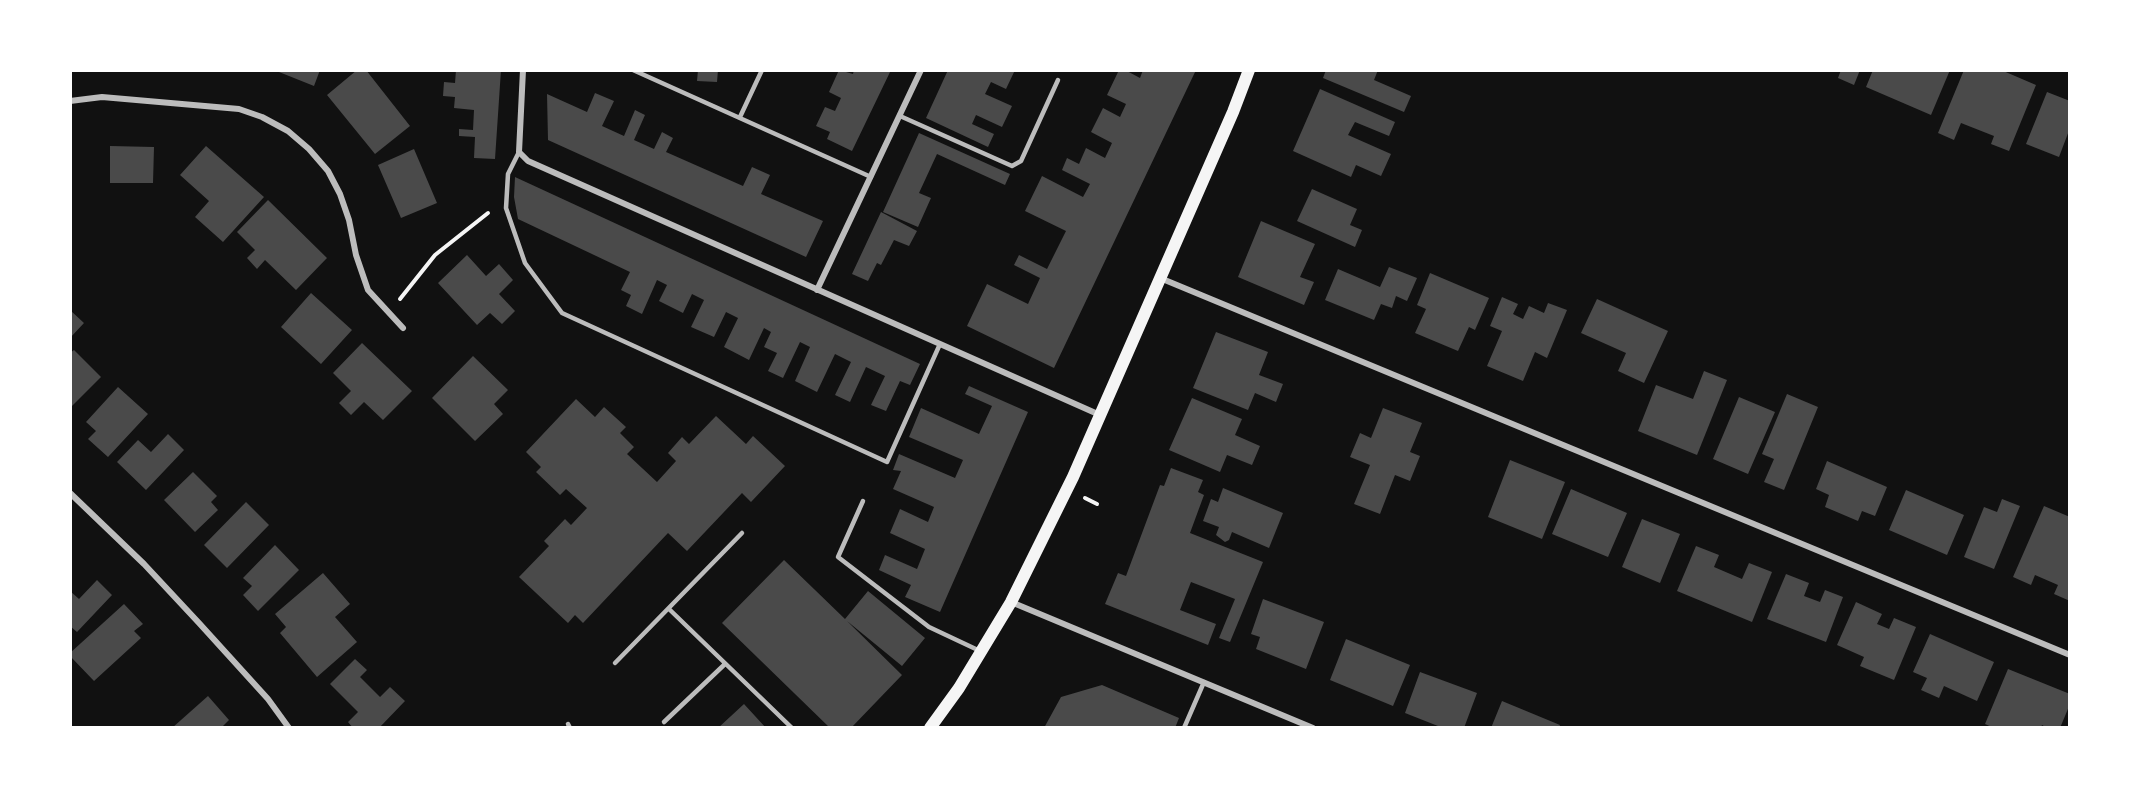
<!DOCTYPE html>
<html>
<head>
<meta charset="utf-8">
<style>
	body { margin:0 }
	#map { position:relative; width:2140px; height:798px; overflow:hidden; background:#111; font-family:Poppins,sans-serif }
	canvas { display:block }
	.frame { position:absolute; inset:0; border:72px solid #fff; pointer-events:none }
</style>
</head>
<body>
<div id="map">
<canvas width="2140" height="798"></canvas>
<div class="frame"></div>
</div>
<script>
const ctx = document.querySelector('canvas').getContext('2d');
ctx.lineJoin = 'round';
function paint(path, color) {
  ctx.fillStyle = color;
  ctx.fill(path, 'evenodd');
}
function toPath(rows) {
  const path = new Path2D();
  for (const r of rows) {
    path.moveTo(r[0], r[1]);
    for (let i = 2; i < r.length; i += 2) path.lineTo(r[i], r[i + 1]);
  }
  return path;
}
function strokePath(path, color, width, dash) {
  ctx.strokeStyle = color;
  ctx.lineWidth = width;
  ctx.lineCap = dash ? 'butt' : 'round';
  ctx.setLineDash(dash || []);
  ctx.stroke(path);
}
const building = toPath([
	[274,70,320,70,314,86],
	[357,70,366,70,410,126,375,154,327,95],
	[456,70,501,70,495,159,474,158,475,137,459,136,459,129,473,130,474,110,454,108,455,97,443,96,444,82,455,83],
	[698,70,718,70,717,82,697,81],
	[839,70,853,74,854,70,891,70,852,151,827,139,830,132,816,126,825,107,835,111,841,98,829,92],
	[948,70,1015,70,1006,89,991,82,985,94,1012,106,1002,127,976,115,972,124,994,134,988,147,926,118],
	[1119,70,1125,70,1140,78,1143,70,1196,70,1054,368,967,326,987,284,1028,304,1040,278,1014,265,1019,255,1047,269,1066,231,1025,211,1042,176,1083,197,1090,184,1062,170,1067,158,1079,164,1086,148,1105,158,1112,143,1091,132,1103,108,1120,117,1126,104,1107,95],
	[1326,70,1378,70,1374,80,1411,96,1404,112,1323,78],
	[1841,70,1860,70,1854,85,1838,78],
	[1873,70,1950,70,1931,115,1866,87],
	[1964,70,2001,70,2036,85,2009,151,1991,144,1994,136,1961,123,1954,140,1938,133],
	[1320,89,1395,122,1389,136,1355,122,1348,135,1391,154,1381,176,1356,165,1351,177,1293,151],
	[2047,92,2070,101,2070,128,2059,157,2026,144],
	[595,93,614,101,602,126,624,136,635,110,645,115,634,140,654,149,662,132,673,138,666,152,743,186,752,167,770,175,761,194,823,221,806,257,548,140,547,94,587,112],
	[919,133,1010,174,1005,185,937,154,919,193,931,198,918,227,883,212],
	[110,146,154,147,153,183,110,183],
	[206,146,264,197,223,242,195,217,209,201,180,175],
	[414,149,437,203,401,218,378,165],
	[515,177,920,364,910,385,900,381,886,411,871,405,885,376,866,367,850,402,835,395,851,362,835,354,817,392,795,381,810,347,800,342,783,378,768,371,777,353,764,347,771,332,764,328,749,360,724,347,738,318,726,312,714,337,691,327,704,300,692,294,683,313,659,301,667,285,657,280,642,314,626,306,631,295,621,290,630,272,518,219,514,197],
	[1312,189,1357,209,1350,225,1362,230,1355,247,1297,221],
	[268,200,327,258,296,290,265,260,257,269,247,258,255,250,237,232],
	[881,212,917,231,909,246,894,240,881,265,877,263,868,281,852,274],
	[1261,221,1315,244,1300,277,1314,282,1304,305,1238,277],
	[467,255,486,276,499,264,513,280,499,294,515,311,502,324,490,313,477,325,438,283],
	[1389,267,1417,278,1407,301,1396,296,1392,308,1381,304,1374,320,1325,300,1338,269,1380,287],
	[1430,273,1489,298,1475,330,1469,327,1458,351,1415,333,1426,309,1417,305],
	[311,293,352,330,321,364,281,327],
	[1502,297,1518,304,1513,314,1523,319,1529,306,1544,313,1548,303,1567,310,1547,358,1535,352,1523,381,1487,366,1502,331,1490,326],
	[1597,299,1668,331,1644,383,1618,371,1626,353,1581,333],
	[70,310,84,323,70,338],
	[1216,332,1268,352,1259,375,1283,384,1276,402,1255,393,1248,410,1193,388],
	[362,343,412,391,383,420,364,402,351,415,339,403,351,391,333,373],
	[74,350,101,377,70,408,70,353],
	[473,356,508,390,494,404,503,414,475,441,432,398],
	[1704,371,1727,380,1697,455,1638,431,1656,385,1693,399],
	[969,386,1028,412,940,612,905,597,911,585,879,570,885,555,917,569,925,549,890,533,900,509,928,522,934,507,893,489,901,471,893,470,899,454,955,478,963,460,909,437,921,408,979,434,992,406,965,394],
	[118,387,148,414,108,457,88,439,96,431,86,422],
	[1787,394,1818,407,1784,490,1764,482,1774,459,1762,454],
	[1739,397,1775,412,1748,474,1713,459],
	[1192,398,1242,419,1235,435,1260,446,1252,465,1227,455,1220,472,1169,450],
	[576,399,595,417,604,407,626,427,620,433,634,447,627,454,657,482,676,461,668,453,682,437,689,444,716,416,746,444,753,436,785,466,751,502,742,493,687,551,668,533,583,623,575,615,568,623,519,577,549,546,544,541,565,519,571,525,587,508,566,489,560,495,536,472,541,467,526,452],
	[1383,408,1422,423,1410,452,1420,456,1410,481,1395,475,1380,514,1354,504,1370,465,1350,457,1360,433,1371,438],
	[168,434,184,450,146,490,117,462,138,440,151,452],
	[1510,460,1565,482,1542,539,1488,517],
	[1827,461,1887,487,1875,516,1862,511,1858,521,1825,507,1829,495,1816,489],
	[1171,468,1203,480,1198,492,1204,495,1190,533,1263,562,1230,642,1219,638,1235,599,1191,582,1180,610,1216,624,1208,645,1105,604,1118,573,1126,576,1160,485,1164,486],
	[193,472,217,496,211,502,218,510,195,532,164,500],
	[1223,488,1283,513,1269,548,1232,532,1229,540,1225,542,1216,535,1219,527,1203,521,1211,499,1218,502],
	[1571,489,1627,513,1608,557,1552,534],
	[1906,490,1964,515,1947,555,1889,530],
	[2002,499,2020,506,1994,569,1964,557,1984,507,1997,512],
	[246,502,269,525,227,568,204,545],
	[2044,506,2070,517,2070,601,2054,594,2058,585,2035,575,2031,585,2013,577],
	[1642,519,1680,534,1660,583,1622,567],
	[275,545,299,570,258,611,243,595,252,586,243,578],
	[1696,546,1719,555,1714,567,1742,579,1749,563,1772,572,1752,622,1677,591],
	[784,560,845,619,868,591,925,638,902,666,847,621,902,675,851,728,830,728,722,623],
	[323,573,350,604,335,617,357,642,317,677,280,633,286,627,275,614],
	[1786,574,1809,583,1804,596,1820,602,1825,590,1843,597,1826,642,1767,619],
	[97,580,112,595,77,632,70,626,70,591,79,599],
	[1263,599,1324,622,1306,669,1256,649,1260,637,1251,634],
	[1856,602,1882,614,1877,624,1889,629,1894,618,1916,627,1894,680,1860,666,1864,657,1837,645],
	[124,604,143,624,134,631,141,638,94,681,70,656,70,653],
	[1930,634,1994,662,1977,701,1944,686,1939,698,1921,690,1927,678,1913,672],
	[1346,639,1410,665,1393,706,1330,680],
	[355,659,367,670,360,677,380,697,390,687,405,701,379,728,353,728,348,722,358,712,330,684],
	[2008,669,2070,694,2070,704,2060,728,2047,728,2042,725,2041,728,1994,728,1985,724],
	[1420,672,1477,693,1464,728,1443,728,1405,713],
	[1102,685,1179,718,1175,728,1044,728,1061,697],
	[208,696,229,720,221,728,172,728],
	[1502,701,1560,725,1559,728,1491,728],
	[744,704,766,728,718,728]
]);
const path = toPath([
	[400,299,435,255,488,213],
	[1085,498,1097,504]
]);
const service = toPath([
	[633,70,871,177],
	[900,116,1012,166,1021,161,1058,80],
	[740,117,762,70],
	[519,152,508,174,506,208,525,263,562,313,887,462,940,344],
	[863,501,838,557,929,627,980,651],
	[669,609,792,728],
	[615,663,742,533],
	[664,722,725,664],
	[568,724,570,728],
	[1184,728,1204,682]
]);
const minor = toPath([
	[523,70,519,152,528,161,1100,415],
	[70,101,102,97,239,109,262,117,288,131,309,149,328,171,340,194,349,220,356,255,368,290,403,328],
	[1160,278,2070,655],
	[817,290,921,70],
	[70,493,144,564,199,623,268,699,289,728],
	[1011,602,1313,728]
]);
const secondary = toPath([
	[930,728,959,688,1011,602,1073,477,1233,112,1249,70]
]);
paint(building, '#4a4a4a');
strokePath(path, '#f5f5f5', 4);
strokePath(service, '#bcbcbc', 4.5);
strokePath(minor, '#bcbcbc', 6);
strokePath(secondary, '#f5f5f5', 12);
</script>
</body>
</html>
